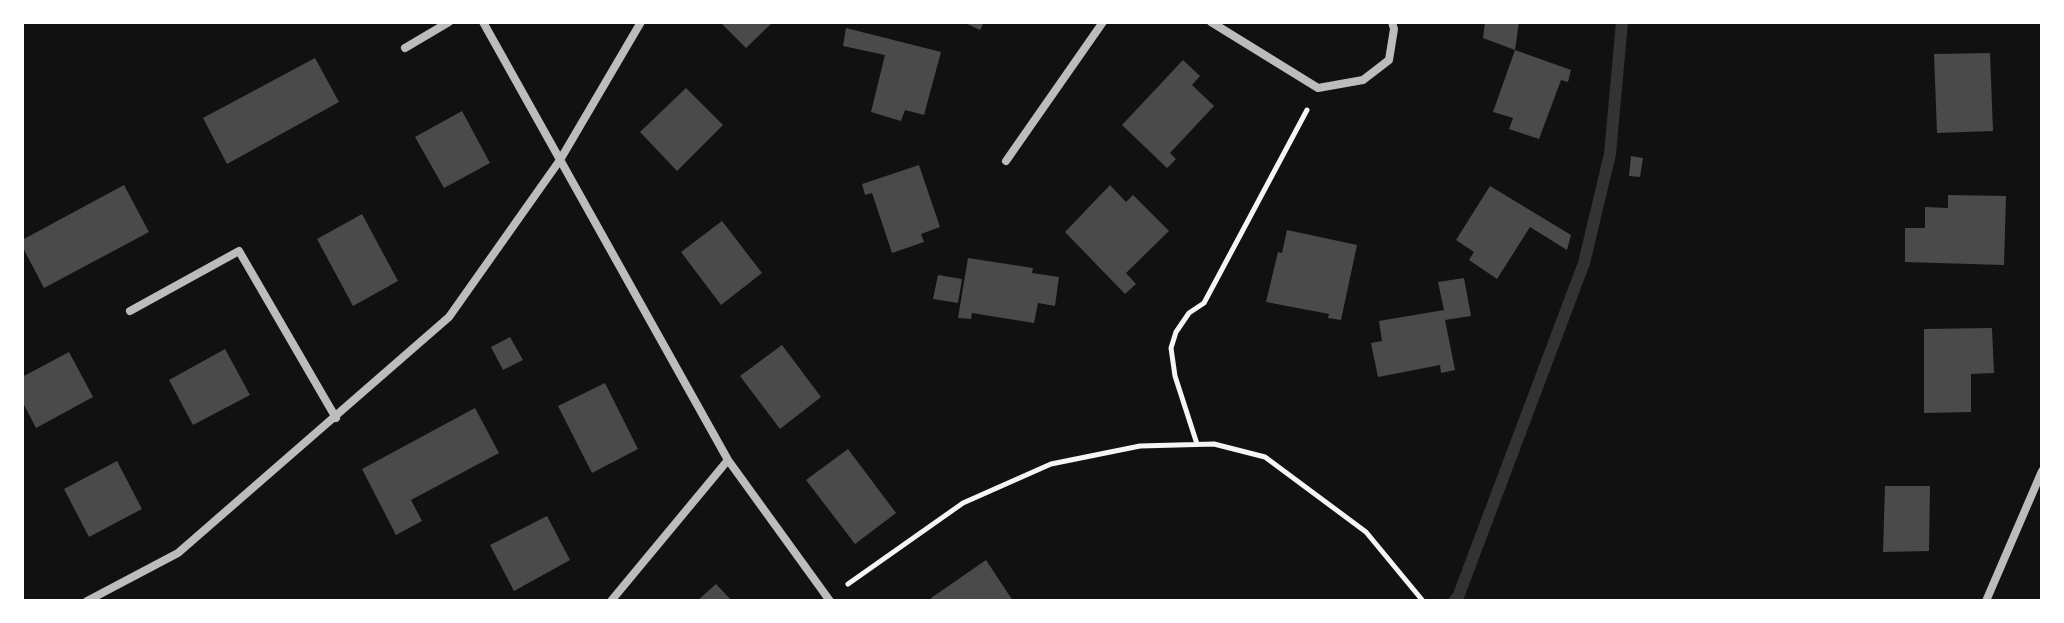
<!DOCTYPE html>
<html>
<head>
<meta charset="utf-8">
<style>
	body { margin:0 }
	#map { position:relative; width:2064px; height:623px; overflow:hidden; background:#111; font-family:Barlow,sans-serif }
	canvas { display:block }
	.frame { position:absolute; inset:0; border:24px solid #fff; pointer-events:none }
</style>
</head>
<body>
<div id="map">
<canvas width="2064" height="623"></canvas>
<div class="frame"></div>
</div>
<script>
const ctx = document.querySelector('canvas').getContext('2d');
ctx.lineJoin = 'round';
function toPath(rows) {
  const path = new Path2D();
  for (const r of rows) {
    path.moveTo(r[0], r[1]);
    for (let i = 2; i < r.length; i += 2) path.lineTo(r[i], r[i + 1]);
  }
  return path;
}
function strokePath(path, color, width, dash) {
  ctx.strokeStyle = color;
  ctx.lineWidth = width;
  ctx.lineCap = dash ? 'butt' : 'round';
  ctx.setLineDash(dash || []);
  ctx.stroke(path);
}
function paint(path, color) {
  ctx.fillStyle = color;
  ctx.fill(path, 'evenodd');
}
const stream = toPath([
	[1454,601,1458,597,1584,263,1610,154,1622,22]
]);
const building = toPath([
	[720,22,773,22,746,48],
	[963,22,984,22,980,30],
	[1485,22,1519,22,1515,50,1483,38],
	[846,28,941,52,924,115,905,110,901,121,871,112,885,55,843,46],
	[1515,50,1571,70,1568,82,1561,80,1539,139,1509,129,1513,118,1493,112],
	[1990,53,1993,131,1937,133,1934,54],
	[315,58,339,102,227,164,203,118],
	[1183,60,1200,76,1192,85,1214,106,1170,153,1176,159,1167,168,1122,125],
	[686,88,723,125,677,171,640,132],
	[462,111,490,163,444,188,415,137],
	[1631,156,1643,158,1640,177,1629,176],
	[919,165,940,227,921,234,924,242,892,253,872,193,865,195,862,184],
	[124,185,149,232,44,288,22,246,22,240],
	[1110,185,1126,202,1133,195,1169,231,1126,273,1136,284,1125,294,1065,232],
	[1490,186,1571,235,1567,250,1530,227,1497,279,1469,260,1474,252,1456,240],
	[1948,195,2006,196,2004,265,1905,262,1905,228,1925,228,1925,207,1948,208],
	[362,214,398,281,353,306,317,239],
	[722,221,762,273,721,305,681,252],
	[1287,230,1357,245,1341,320,1328,318,1329,314,1266,302,1278,252,1282,253],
	[968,258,1033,268,1032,273,1059,277,1055,306,1038,303,1034,323,972,313,971,319,958,318],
	[938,275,962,279,958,303,933,299],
	[1464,278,1471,316,1445,320,1455,370,1441,373,1440,365,1378,377,1371,343,1382,341,1379,321,1444,310,1438,282],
	[1992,328,1994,373,1971,374,1971,412,1924,413,1924,329],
	[510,337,523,360,503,370,491,347],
	[782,345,821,397,780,429,740,376],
	[225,349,250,395,193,425,169,380],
	[69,352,93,397,36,428,22,401,22,377],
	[605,383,638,449,592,473,558,406],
	[475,408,499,453,411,500,422,521,396,535,362,469],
	[848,449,896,513,855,544,806,480],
	[117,461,142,509,89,537,64,489],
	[1885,486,1930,486,1929,551,1883,552],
	[547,516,570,560,514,591,490,545],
	[986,560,1013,601,933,601,931,598],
	[716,584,732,601,697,601]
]);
const path = toPath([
	[1197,444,1175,376,1171,348,1176,332,1189,313,1204,303,1307,110],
	[848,584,963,503,1051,464,1140,446,1214,444,1265,457,1366,532,1423,601]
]);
const minor = toPath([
	[483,22,728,460,830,601],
	[1211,22,1318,88,1363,80,1389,60,1394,29,1392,22],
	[405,48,449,22],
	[1006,161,1103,22],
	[130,311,239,251,336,418],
	[87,601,178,553,449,317,560,160,641,22],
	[611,601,728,460],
	[1986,601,2042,471]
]);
strokePath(stream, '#333', 12);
paint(building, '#4a4a4a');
strokePath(path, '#f5f5f5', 5);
strokePath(minor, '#bcbcbc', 8);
</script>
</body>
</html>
